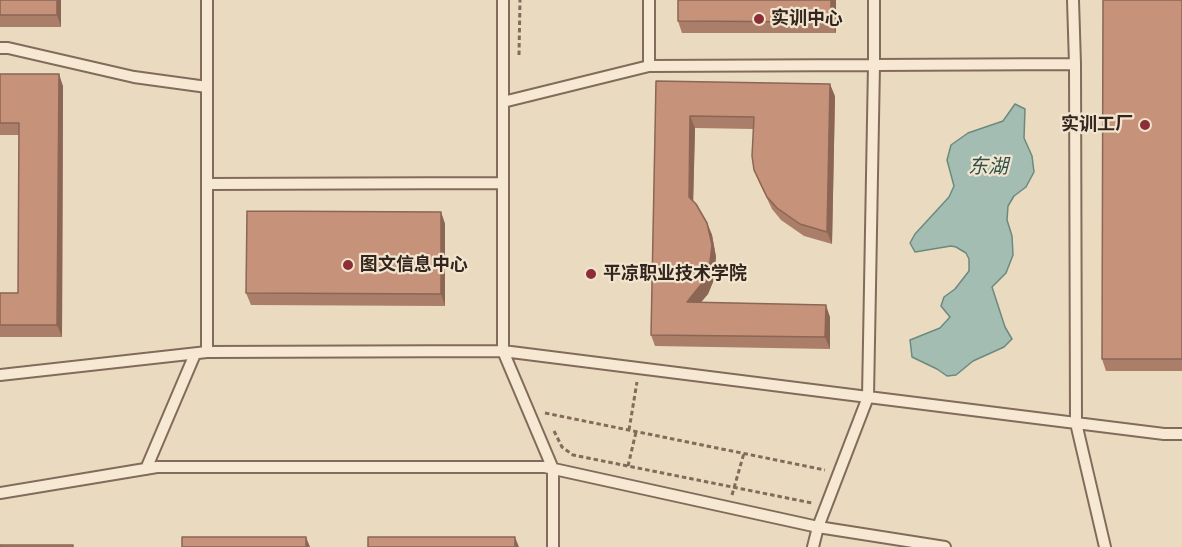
<!DOCTYPE html>
<html>
<head>
<meta charset="utf-8">
<style>
	body { margin:0 }
	canvas { display:block; background:#eadac0 }
</style>
</head>
<body>
<canvas width="1182" height="547"></canvas>
<script>
const ctx = document.querySelector('canvas').getContext('2d');
ctx.lineJoin = 'round';
function paint(path, color) {
  ctx.fillStyle = color;
  ctx.fill(path, 'evenodd');
}
function toPath(rows) {
  const path = new Path2D();
  for (const r of rows) {
    path.moveTo(r[0], r[1]);
    for (let i = 2; i < r.length; i += 2) path.lineTo(r[i], r[i + 1]);
  }
  return path;
}
function strokePath(path, color, width, dash) {
  ctx.strokeStyle = color;
  ctx.lineWidth = width;
  ctx.lineCap = dash ? 'butt' : 'round';
  ctx.setLineDash(dash || []);
  ctx.stroke(path);
}
function write(font, color, halo, rows, align = 'center') {
  ctx.font = font + ' Bitter,"Noto Sans SC",serif';
  ctx.lineWidth = 4.5;
  ctx.setLineDash([]);
  ctx.textBaseline = 'middle';
  ctx.strokeStyle = halo;
  ctx.fillStyle = color;
  for (const [text, x, y, turn = 0] of rows) {
    ctx.save();
    ctx.translate(x, y);
    ctx.rotate((+turn || 0) * Math.PI / 180);
    ctx.textAlign = isNaN(turn) ? turn : align;
    if (halo) ctx.strokeText(text, 0, 0);
    ctx.fillText(text, 0, 0);
    ctx.restore();
  }
}
const water = toPath([
	[1015,104,1025,109,1024,138,1032,156,1034,172,1026,187,1014,196,1008,206,1007,220,1012,236,1013,255,1006,273,992,287,1005,327,1012,339,1004,347,973,361,956,375,947,376,937,369,912,357,910,340,940,328,950,317,941,306,944,297,955,289,969,271,969,259,966,253,956,247,951,246,915,252,910,243,915,234,949,197,954,186,947,160,951,145,968,133,1003,121,1015,104]
]);
const path = toPath([
	[519,55,520,0],
	[545,413,825,470],
	[629,430,637,382],
	[554,431,562,447,573,455,812,503],
	[628,466,636,432],
	[732,495,744,453]
]);
const lane = toPath([
	[207,0,207,184,503,183,503,0],
	[649,0,649,66],
	[1073,0,1075,64],
	[0,48,8,48,134,77,207,87],
	[1075,64,1076,423,868,397,874,65,1075,64],
	[503,102,649,66,874,65,874,0],
	[207,184,207,352,503,351,503,183],
	[503,351,868,397,818,527,813,547],
	[503,351,553,469,553,547],
	[0,375,207,352],
	[146,469,195,354],
	[0,493,157,467,545,467,818,527,945,547],
	[1105,547,1076,423,1164,434,1182,434]
]);
const wall = toPath([
	[0,0,61,0,61,27,0,27],
	[836,0,836,33,682,33,678,21],
	[1182,0,1182,371,1106,371,1102,359],
	[0,74,63,86,62,337,0,337,0,293,18,293,19,135,0,135],
	[656,81,835,96,832,244,804,236,781,220,772,209,759,182,754,170,754,129,695,128,693,201,707,223,712,235,716,257,713,282,708,294,701,302,830,317,830,349,655,346,651,335],
	[441,212,445,224,445,306,251,305,246,293]
]);
const shadedWall = toPath([
	[57,0,61,0,61,27,57,15],
	[831,0,836,0,836,33,831,22],
	[59,74,63,86,62,337,57,325],
	[830,84,835,96,832,244,827,232],
	[690,116,695,128,693,209,689,197],
	[441,212,445,224,445,306,441,294],
	[707,223,712,235,716,257,713,282,708,294,691,314,687,302],
	[826,305,830,317,830,349,825,337],
	[306,537,310,547,306,547],
	[515,537,519,547,515,547]
]);
const building = toPath([
	[0,0,57,0,57,15,0,15,0,0],
	[678,0,831,0,831,22,678,21,678,0],
	[1103,0,1182,0,1182,359,1102,359,1103,0],
	[0,74,59,74,57,325,0,325,0,293,18,293,19,123,0,123,0,74],
	[656,81,830,84,827,232,800,224,777,208,767,197,754,170,752,156,754,117,690,116,689,197,696,204,707,223,712,245,709,270,703,282,687,302,826,305,825,337,651,335,656,81],
	[247,211,441,212,441,294,246,293,247,211],
	[182,537,306,537,306,547,182,547,182,537],
	[368,537,515,537,515,547,368,547,368,537],
	[0,545,73,545,73,547,0,547,0,545]
]);
const markers = [
	[759,19,6,"#8d2e37"],
	[1145,125,6,"#8d2e37"],
	[348,265,6,"#8d2e37"],
	[591,274,6,"#8d2e37"]
];
const poiNames = [
	["实训中心",771,19],
	["实训工厂",1133,125,"right"],
	["图文信息中心",360,265],
	["平凉职业技术学院",603,274]
];
const waterNames = [
	["东湖",988,167]
];
paint(water, '#a3bdb3');
strokePath(water, '#6b8a7f', 1.5);
strokePath(lane, '#826b5a', 14);
strokePath(path, '#826b5a', 3, [4.5, 3]);
strokePath(lane, '#f6e8d3', 10);
paint(wall, '#aa7e68');
paint(shadedWall, '#8b6655');
paint(building, '#c69279');
strokePath(building, '#8b6655', 1.5);
for (const [x, y, r, color] of markers) {
  const dot = new Path2D();
  dot.arc(x, y, r, 0, 2 * Math.PI);
  ctx.fillStyle = color;
  ctx.fill(dot);
  strokePath(dot, '#f2e5cf', 2);
}
write('bold 18px', '#33251d', '#f2e5cf', poiNames, 'left');
write('italic 20px', '#2d524c', '#f2e5cf', waterNames);
</script>
</body>
</html>
